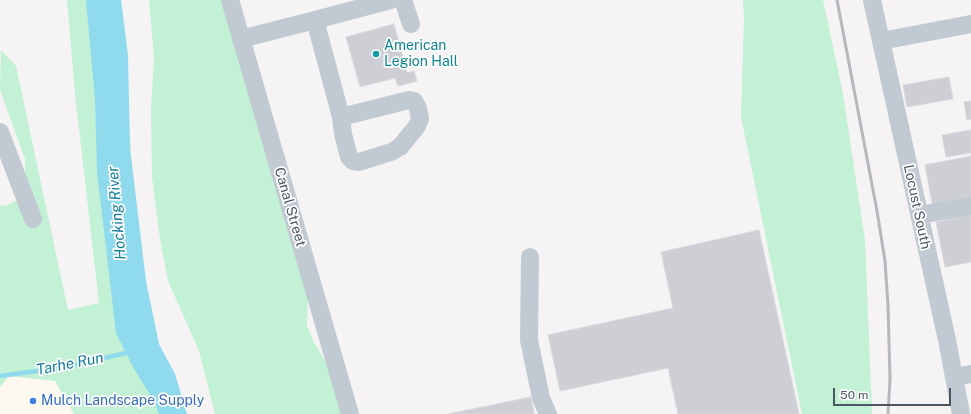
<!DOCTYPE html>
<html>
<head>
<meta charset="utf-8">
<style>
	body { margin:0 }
	#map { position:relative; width:971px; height:414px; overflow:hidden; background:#f5f3f3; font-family:"Public Sans",sans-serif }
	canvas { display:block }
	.scale { position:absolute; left:833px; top:388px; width:118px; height:18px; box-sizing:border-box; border:2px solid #4a5661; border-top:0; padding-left:5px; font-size:12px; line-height:14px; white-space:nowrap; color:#4a5661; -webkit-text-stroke:3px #fff; paint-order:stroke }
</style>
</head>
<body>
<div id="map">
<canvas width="971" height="414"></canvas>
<div class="scale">50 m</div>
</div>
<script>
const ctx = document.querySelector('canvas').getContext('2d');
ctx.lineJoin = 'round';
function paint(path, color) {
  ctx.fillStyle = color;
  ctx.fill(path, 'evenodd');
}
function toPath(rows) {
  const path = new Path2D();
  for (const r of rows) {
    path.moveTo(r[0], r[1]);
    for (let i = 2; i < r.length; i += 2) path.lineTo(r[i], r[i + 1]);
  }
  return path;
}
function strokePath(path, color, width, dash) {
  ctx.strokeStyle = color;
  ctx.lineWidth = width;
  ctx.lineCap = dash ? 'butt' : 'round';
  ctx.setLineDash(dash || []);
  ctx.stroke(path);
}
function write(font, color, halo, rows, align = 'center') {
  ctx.font = font + ' "Public Sans",sans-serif';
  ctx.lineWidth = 3.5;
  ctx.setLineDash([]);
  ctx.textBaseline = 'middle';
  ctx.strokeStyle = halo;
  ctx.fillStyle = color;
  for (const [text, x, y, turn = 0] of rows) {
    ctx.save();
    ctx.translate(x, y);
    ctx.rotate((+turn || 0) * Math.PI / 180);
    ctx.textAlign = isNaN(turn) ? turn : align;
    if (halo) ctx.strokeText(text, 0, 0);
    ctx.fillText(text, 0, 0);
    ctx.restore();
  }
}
const commercial = toPath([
	[9,376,55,381,74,414,0,414,0,387]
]);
const green = toPath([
	[67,0,117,0,130,135,138,319,177,414,74,414,55,381,9,376,0,387,0,205,6,206,19,199,25,181,25,159,0,90,1,50,16,66,68,310,99,303,75,94],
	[149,0,223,0,308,294,307,326,314,342,333,374,344,414,215,414,199,351,168,281,160,239,152,177,151,108,154,58],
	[743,0,823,0,843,94,865,240,872,414,802,414,741,117,744,18]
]);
const water = toPath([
	[86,0,121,0,128,55,130,148,146,281,159,344,175,374,187,414,159,414,155,403,133,367,116,333,97,172,95,99]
]);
const stream = toPath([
	[0,376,67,367,130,352]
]);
const building = toPath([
	[394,24,407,73,414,71,417,81,398,86,395,78,360,87,346,37,394,24],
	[949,77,953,99,907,107,903,85,949,77],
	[971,101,971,119,967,120,964,102,971,101],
	[971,130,971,153,946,157,942,135,971,130],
	[971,156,971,200,933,208,925,165,971,156],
	[971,215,971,262,945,267,936,222,971,215],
	[759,230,799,414,678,414,668,368,560,391,548,335,673,308,661,252,759,230],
	[531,397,534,414,448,414,531,397]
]);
const minor = toPath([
	[230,0,350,414],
	[403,0,411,24],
	[872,0,947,340,961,414],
	[315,20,391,0],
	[241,39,315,20,341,117,343,134,349,157,353,161,359,162,391,152,400,147,417,126,420,119,418,108,414,101,409,100,341,117],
	[881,41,971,24],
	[0,132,33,219],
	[919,215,971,206],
	[530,257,529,340,541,398,548,414],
	[954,377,971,374]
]);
const rail = toPath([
	[837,0,877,211,885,261,888,305,890,379,888,414]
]);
const markers = [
	[376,54,4,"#0f9aa8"],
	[33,401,4,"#3f7fe0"]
];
const cultureNames = [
	["American",384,46],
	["Legion Hall",384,62]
];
const streetNames = [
	["Canal Street",290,207,74],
	["Locust South",917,207,78]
];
const shopNames = [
	["Mulch Landscape Supply",41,401]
];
const waterNames = [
	["Hocking River",117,213,-95],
	["Tarhe Run",70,364,-11]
];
paint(commercial, '#fdf9ef');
paint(green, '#c3f1d5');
paint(water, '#90daee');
strokePath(stream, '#90daee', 4.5);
paint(building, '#cdcfd5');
strokePath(building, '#d7d9de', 1);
strokePath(minor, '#c1cad2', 18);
strokePath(rail, '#b5b8bd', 3);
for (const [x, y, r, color] of markers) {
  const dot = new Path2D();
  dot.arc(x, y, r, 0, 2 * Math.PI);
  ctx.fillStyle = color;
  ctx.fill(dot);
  strokePath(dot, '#fff', 1.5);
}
write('14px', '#0d838f', '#fff', cultureNames, 'left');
write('14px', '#4a5661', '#fff', streetNames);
write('14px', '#366cbe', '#fff', shopNames, 'left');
write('italic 15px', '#0c7c9b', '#fff', waterNames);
</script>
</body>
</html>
